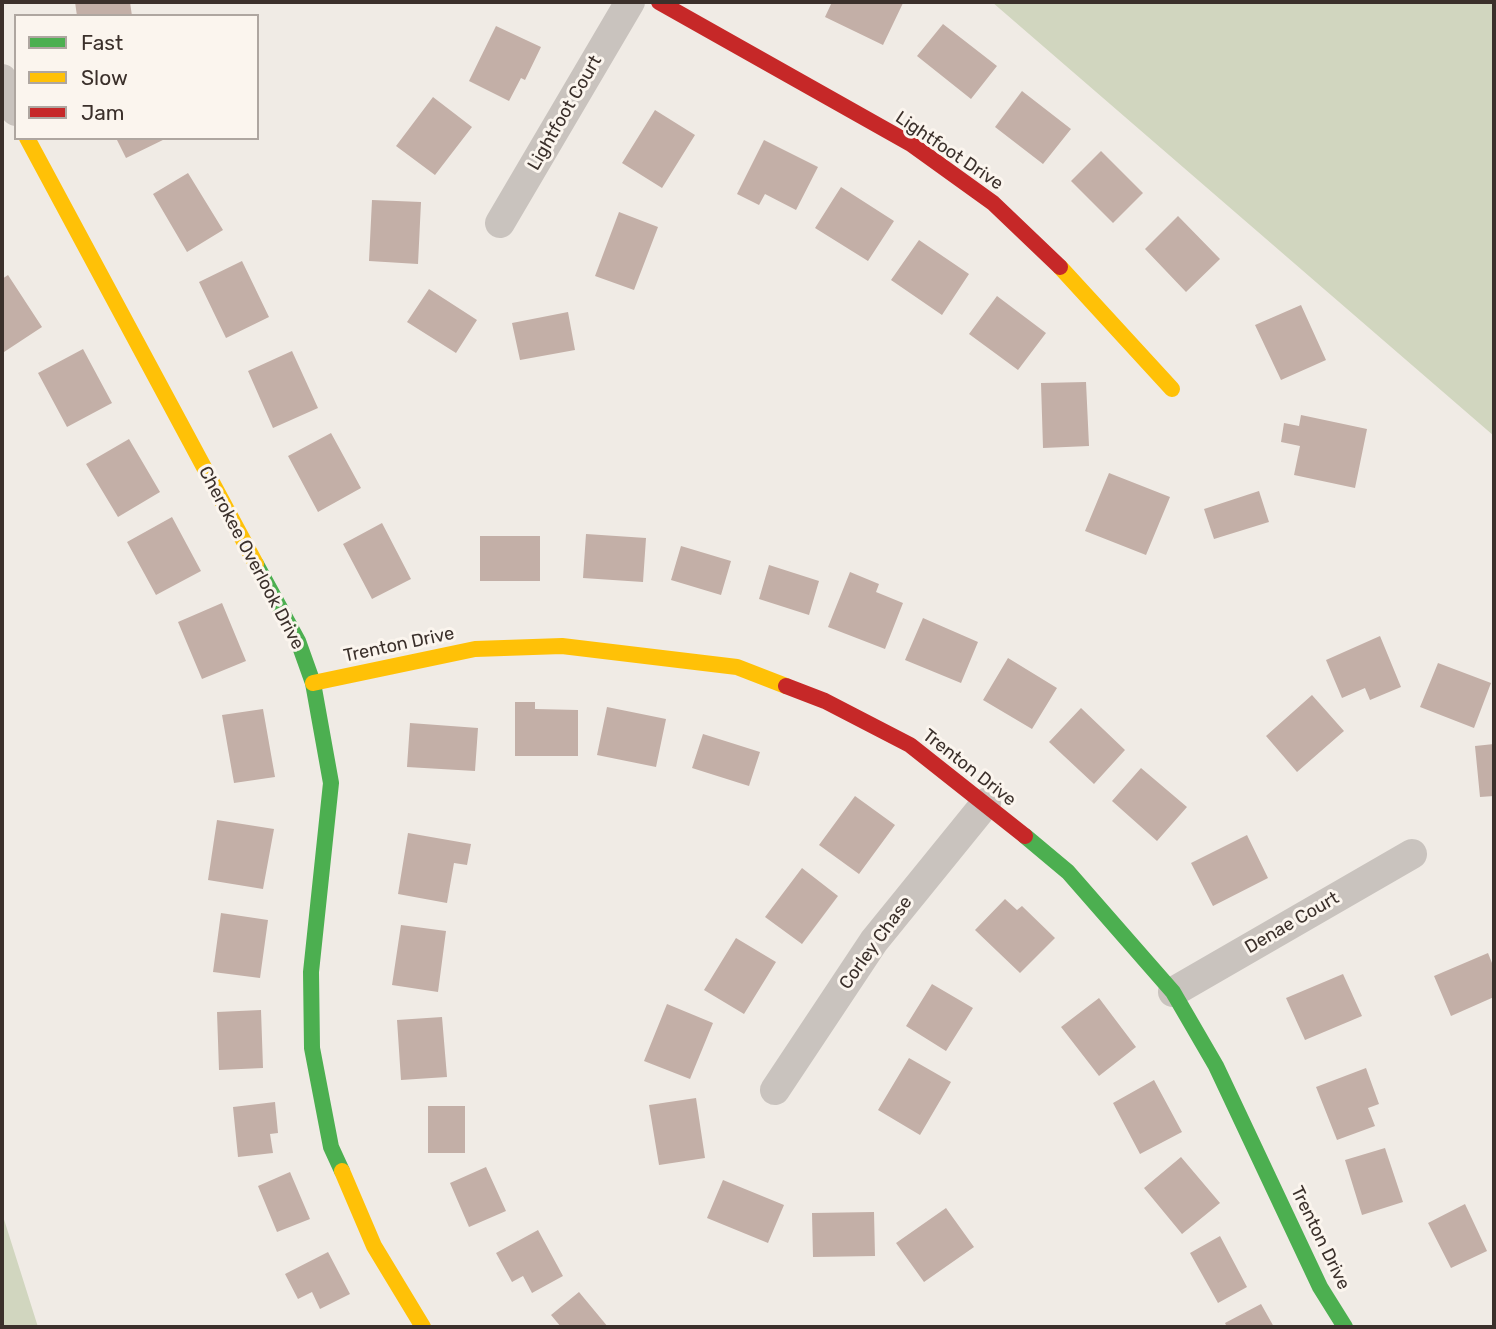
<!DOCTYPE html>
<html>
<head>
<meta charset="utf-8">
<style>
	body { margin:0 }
	#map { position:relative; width:1496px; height:1329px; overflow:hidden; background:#f0ebe5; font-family:Rubik,sans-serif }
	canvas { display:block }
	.frame { position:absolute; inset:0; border:4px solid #3b302b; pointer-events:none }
	.legend { position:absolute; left:14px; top:14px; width:245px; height:126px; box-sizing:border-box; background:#fbf5ee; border:2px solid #aea6a0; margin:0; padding:9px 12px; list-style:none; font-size:21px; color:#3b302b }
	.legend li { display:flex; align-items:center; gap:14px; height:35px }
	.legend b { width:35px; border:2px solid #aea6a0 }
</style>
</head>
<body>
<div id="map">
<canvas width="1496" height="1329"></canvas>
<div class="frame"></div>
<ul class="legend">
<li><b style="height:9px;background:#4caf50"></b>Fast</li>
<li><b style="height:9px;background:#ffc107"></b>Slow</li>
<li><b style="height:9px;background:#c62828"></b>Jam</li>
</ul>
</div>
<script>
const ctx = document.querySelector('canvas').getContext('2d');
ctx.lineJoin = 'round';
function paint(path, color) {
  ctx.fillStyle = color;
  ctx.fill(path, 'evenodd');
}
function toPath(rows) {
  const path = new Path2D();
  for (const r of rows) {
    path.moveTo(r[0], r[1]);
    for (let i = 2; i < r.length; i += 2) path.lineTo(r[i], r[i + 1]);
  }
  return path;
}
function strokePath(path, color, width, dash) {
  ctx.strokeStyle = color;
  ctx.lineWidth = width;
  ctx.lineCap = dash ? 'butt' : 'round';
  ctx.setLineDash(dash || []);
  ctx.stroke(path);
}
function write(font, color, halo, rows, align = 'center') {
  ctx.font = font + ' Rubik,sans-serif';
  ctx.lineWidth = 6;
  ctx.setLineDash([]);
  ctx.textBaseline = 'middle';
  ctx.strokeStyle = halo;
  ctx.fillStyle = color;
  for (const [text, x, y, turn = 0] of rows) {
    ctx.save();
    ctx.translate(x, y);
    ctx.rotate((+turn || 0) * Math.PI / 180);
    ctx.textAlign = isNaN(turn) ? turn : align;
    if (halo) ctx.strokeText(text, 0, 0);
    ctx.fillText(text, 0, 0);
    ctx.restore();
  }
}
const green = toPath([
	[992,2,1494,2,1494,436],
	[2,1213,38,1327,2,1327]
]);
const building = toPath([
	[75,2,130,2,132,16,77,16],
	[832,2,900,2,903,3,883,45,825,17],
	[943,24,997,66,971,99,917,56],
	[496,26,541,47,525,80,521,78,509,101,469,81],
	[1022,91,1071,129,1043,164,995,127],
	[433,97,472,127,435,175,396,146],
	[655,110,695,135,662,188,622,163],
	[116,138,167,138,126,158],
	[764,140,818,167,796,210,765,194,759,205,737,194],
	[1101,151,1143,193,1113,223,1071,181],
	[188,173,223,230,187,252,153,194],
	[841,187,894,221,868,261,815,228],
	[372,200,421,202,418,264,369,261],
	[619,212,658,227,634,290,595,276],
	[1178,216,1220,259,1186,292,1145,249],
	[919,240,969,274,942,315,891,280],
	[242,261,269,317,226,338,199,282],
	[8,275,42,327,4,352,2,348,2,279],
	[429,289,477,320,456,353,407,322],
	[997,296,1046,333,1018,370,969,334],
	[1301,305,1326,360,1281,380,1255,325],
	[568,312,575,350,520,360,512,323],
	[83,349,112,403,67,427,38,373],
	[292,351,318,408,273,428,248,371],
	[1086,382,1089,446,1043,448,1041,383],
	[1301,415,1367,429,1355,488,1294,475,1300,446,1281,442,1284,423,1299,426],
	[331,433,361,488,318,512,288,456],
	[129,439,160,492,118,517,86,464],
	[1109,473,1170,497,1146,555,1085,531],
	[1259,491,1269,522,1214,539,1204,509],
	[172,517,201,571,156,595,127,542],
	[382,523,411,579,372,599,343,544],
	[586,534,646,538,643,582,583,578],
	[480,536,540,536,540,581,480,581],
	[681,546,731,561,721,595,671,580],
	[769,565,819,581,809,615,759,599],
	[850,572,879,584,876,592,903,603,885,649,828,627],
	[222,603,246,661,202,679,178,622],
	[923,618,978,642,961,683,905,660],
	[1380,636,1401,687,1370,700,1365,688,1342,698,1326,660],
	[1008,658,1057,688,1032,729,983,700],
	[1438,663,1491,683,1474,728,1420,707],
	[1312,695,1344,731,1297,772,1266,736],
	[515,702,535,702,535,709,578,710,578,756,515,756],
	[607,707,666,719,656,767,597,755],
	[1081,708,1125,750,1094,784,1049,742],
	[263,709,275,777,234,783,222,715],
	[410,723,478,728,475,771,407,767],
	[703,734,760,752,749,786,692,768],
	[1494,744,1494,796,1480,797,1475,746],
	[1141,768,1187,807,1157,841,1112,801],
	[855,796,895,825,859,874,819,845],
	[217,820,274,829,263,889,208,880],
	[408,833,471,844,467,865,454,863,447,903,398,894],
	[1247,835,1268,878,1213,906,1191,863],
	[802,868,838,896,802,944,765,917],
	[1005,899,1017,910,1022,906,1055,938,1020,973,975,930],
	[221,913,268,920,260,978,213,972],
	[401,925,446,931,438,992,392,985],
	[736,938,776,962,744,1014,704,990],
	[1488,953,1494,968,1494,997,1451,1016,1434,976],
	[1343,974,1362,1016,1305,1040,1286,998],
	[932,984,973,1008,946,1051,906,1026],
	[1099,998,1136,1047,1099,1076,1061,1027],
	[667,1004,713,1023,690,1079,644,1061],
	[261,1010,263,1068,219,1070,217,1012],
	[442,1017,447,1077,401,1080,397,1020],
	[909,1058,951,1082,920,1135,878,1110],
	[1366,1068,1379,1104,1368,1108,1375,1126,1337,1140,1316,1087],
	[1154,1080,1182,1132,1140,1154,1113,1103],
	[696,1098,705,1158,659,1165,649,1105],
	[275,1102,278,1133,270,1134,273,1153,238,1157,233,1107],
	[428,1106,465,1106,465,1153,428,1153],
	[1385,1148,1403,1202,1362,1215,1345,1160],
	[1181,1157,1220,1203,1182,1234,1144,1188],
	[486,1167,506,1211,469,1227,450,1183],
	[290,1172,310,1219,277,1232,258,1186],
	[723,1180,784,1205,768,1243,707,1218],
	[1465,1204,1487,1251,1451,1268,1428,1223],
	[946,1208,974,1247,924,1282,896,1243],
	[874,1212,875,1256,813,1257,812,1213],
	[538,1230,563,1276,532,1293,523,1276,512,1282,496,1253],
	[1220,1236,1247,1287,1218,1303,1190,1253],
	[328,1252,350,1294,320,1309,312,1292,298,1299,285,1274],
	[579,1292,608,1327,561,1327,551,1315],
	[1261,1304,1274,1327,1227,1327,1225,1323]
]);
const street = toPath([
	[2,79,16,111],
	[500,223,630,2],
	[1173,992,1412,854],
	[775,1090,874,941,986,803]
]);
const fast = toPath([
	[256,564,298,641,313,683,331,783,311,972,312,1048,331,1147,342,1171],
	[1025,836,1068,872,1173,992,1216,1066,1320,1287,1345,1327]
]);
const slow = toPath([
	[27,138,256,564],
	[1060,267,1172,389],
	[313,683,475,649,562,646,737,667,786,686],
	[342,1171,374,1246,423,1327]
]);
const jam = toPath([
	[659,2,911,144,993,203,1060,267],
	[786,686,825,701,910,745,1025,836]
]);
const streetNames = [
	["Lightfoot Court",565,113,-60],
	["Lightfoot Drive",949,151,34],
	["Cherokee Overlook Drive",251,558,62],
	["Trenton Drive",399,645,-12],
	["Trenton Drive",969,768,38],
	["Denae Court",1292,923,-30],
	["Corley Chase",876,943,-54],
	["Trenton Drive",1320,1238,64]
];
paint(green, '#d1d6bf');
paint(building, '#c3afa7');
strokePath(street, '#c9c3be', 30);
strokePath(fast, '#4caf50', 16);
strokePath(slow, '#ffc107', 16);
strokePath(jam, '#c62828', 16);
write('18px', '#3b302b', '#fbf5ee', streetNames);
</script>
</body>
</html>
